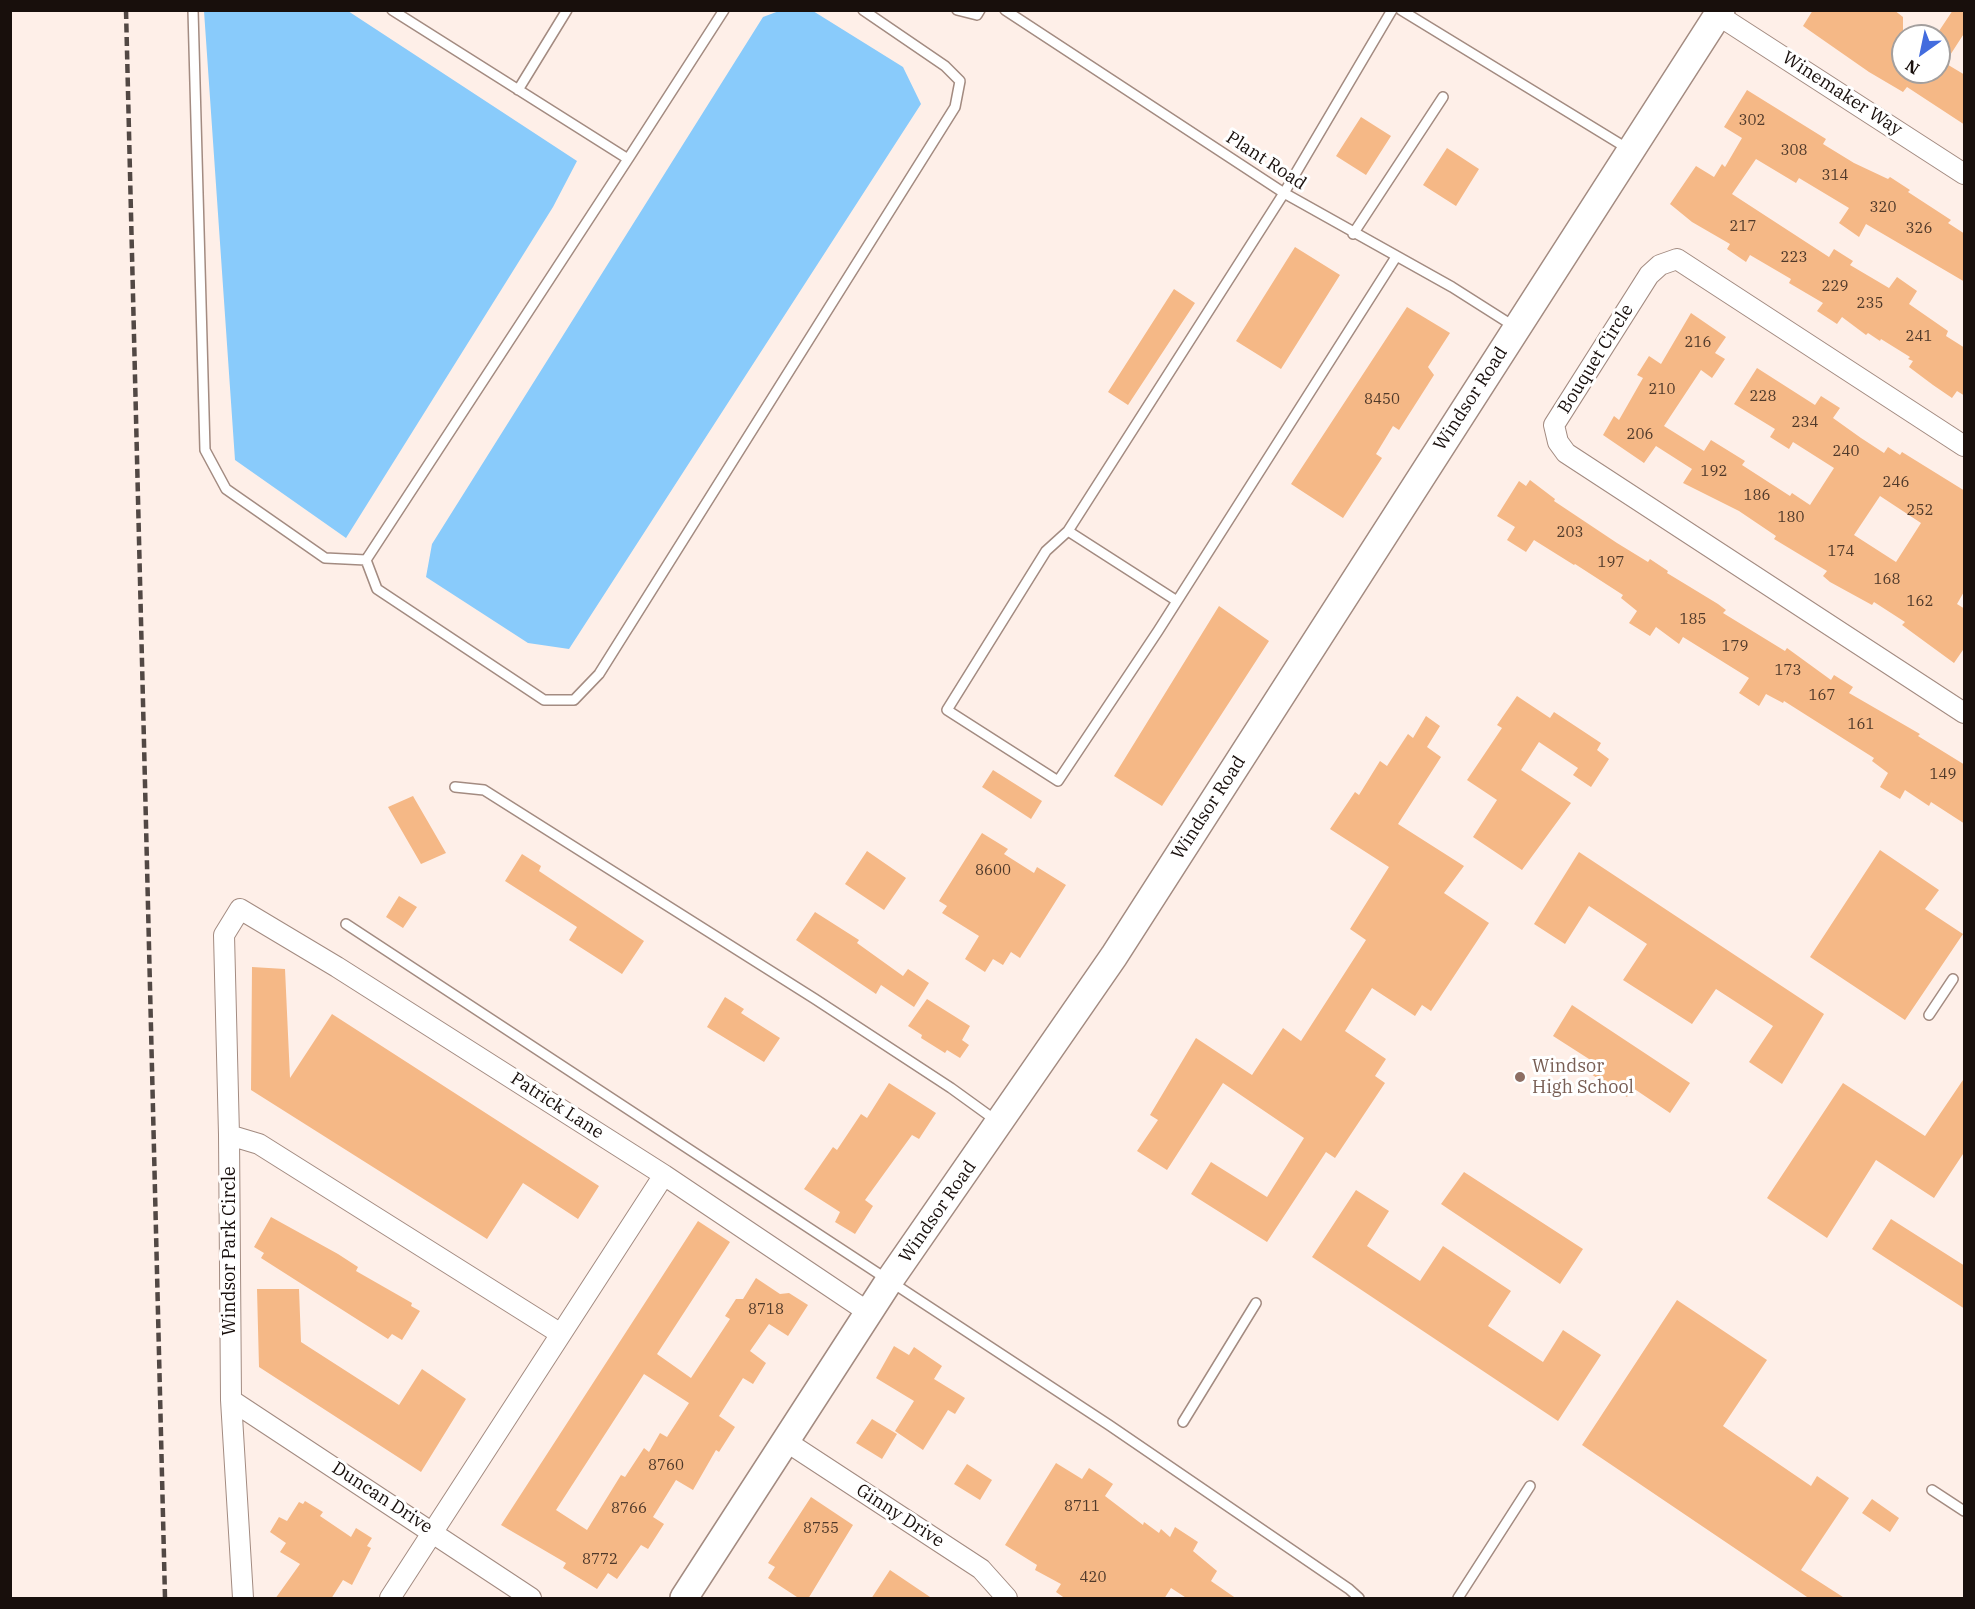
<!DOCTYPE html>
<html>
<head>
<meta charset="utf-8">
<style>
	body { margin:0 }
	#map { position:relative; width:1975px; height:1609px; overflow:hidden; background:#feefe8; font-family:"IBM Plex Serif",serif }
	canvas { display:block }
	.frame { position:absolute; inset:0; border:12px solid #180f0c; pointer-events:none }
	.north { position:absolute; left:1891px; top:24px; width:60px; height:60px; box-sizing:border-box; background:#fff; border:2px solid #a39f9e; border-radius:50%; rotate:213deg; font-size:16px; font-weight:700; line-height:24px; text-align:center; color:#180f0c }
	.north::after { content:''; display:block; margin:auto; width:21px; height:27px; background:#436cde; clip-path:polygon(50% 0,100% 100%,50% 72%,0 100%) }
</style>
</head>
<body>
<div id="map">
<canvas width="1975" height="1609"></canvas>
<div class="frame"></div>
<div class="north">N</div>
</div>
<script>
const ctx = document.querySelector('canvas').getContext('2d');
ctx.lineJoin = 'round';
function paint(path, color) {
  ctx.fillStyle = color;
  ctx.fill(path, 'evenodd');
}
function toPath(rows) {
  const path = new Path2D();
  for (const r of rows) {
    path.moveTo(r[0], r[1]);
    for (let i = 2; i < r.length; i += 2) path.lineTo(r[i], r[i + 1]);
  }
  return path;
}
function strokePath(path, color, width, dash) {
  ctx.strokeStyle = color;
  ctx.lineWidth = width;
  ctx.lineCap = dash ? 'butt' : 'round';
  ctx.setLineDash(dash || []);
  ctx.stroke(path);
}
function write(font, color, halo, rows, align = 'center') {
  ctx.font = font + ' "IBM Plex Serif",serif';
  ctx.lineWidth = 6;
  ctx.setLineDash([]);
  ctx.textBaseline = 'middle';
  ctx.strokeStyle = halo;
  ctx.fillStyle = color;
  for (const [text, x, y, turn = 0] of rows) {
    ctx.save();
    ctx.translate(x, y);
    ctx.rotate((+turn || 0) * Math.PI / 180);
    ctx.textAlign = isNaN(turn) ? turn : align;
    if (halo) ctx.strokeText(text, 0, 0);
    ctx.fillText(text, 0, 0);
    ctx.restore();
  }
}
const water = toPath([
	[204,11,348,11,577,161,553,207,346,538,235,460],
	[779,11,813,11,903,67,921,104,569,649,528,643,426,577,432,544,763,17]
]);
const building = toPath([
	[1813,10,1894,10,1903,17,1903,72,1939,72,1939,31,1953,10,1965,10,1965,32,1945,63,1965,75,1965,125,1907,87,1903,92,1869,72,1803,26],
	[1747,90,1826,139,1823,144,1854,163,1888,179,1890,177,1910,190,1908,192,1951,220,1948,223,1965,234,1965,282,1866,224,1859,237,1839,223,1849,208,1799,178,1796,183,1756,159,1732,194,1829,257,1834,249,1853,261,1850,265,1889,288,1897,277,1917,291,1909,304,1948,331,1946,336,1965,348,1965,396,1957,391,1952,398,1933,385,1909,367,1913,361,1908,359,1910,357,1881,339,1880,341,1868,333,1866,335,1842,317,1837,324,1817,311,1823,303,1789,283,1791,279,1750,255,1746,262,1727,249,1730,244,1692,222,1670,204,1696,166,1714,177,1722,164,1725,167,1742,138,1724,127],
	[1361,117,1391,136,1366,175,1336,156],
	[1447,148,1479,169,1456,206,1423,185],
	[1295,247,1340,275,1281,369,1236,341],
	[1174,289,1195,303,1128,405,1108,392],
	[1407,307,1450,333,1428,367,1434,375,1399,430,1393,426,1376,454,1382,458,1343,518,1291,484],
	[1691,313,1726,337,1715,353,1725,359,1712,378,1701,370,1664,426,1704,451,1711,440,1745,461,1742,465,1790,496,1792,493,1810,505,1834,468,1793,442,1789,449,1770,437,1775,429,1734,404,1757,368,1815,405,1821,396,1840,408,1833,418,1861,438,1884,453,1888,447,1900,455,1902,452,1965,491,1965,590,1957,604,1965,609,1965,647,1954,663,1902,625,1905,622,1874,602,1872,605,1830,582,1823,576,1827,571,1774,539,1776,536,1739,511,1683,483,1692,469,1656,446,1644,463,1603,435,1614,416,1619,420,1643,378,1637,375,1649,356,1661,364],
	[1880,496,1921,523,1896,562,1854,535],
	[1530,480,1555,499,1554,501,1617,543,1648,562,1650,559,1668,571,1667,573,1718,604,1726,610,1723,613,1785,651,1787,648,1831,680,1834,675,1853,687,1849,693,1920,734,1918,736,1965,765,1965,824,1931,802,1929,806,1905,790,1900,799,1880,787,1888,773,1872,761,1874,758,1784,701,1783,703,1766,694,1759,706,1739,693,1749,678,1683,637,1679,644,1656,627,1650,636,1629,623,1637,611,1621,598,1623,595,1575,564,1574,565,1534,540,1526,552,1507,540,1515,527,1497,516,1519,481,1526,486],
	[1219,606,1269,641,1162,806,1114,776],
	[1517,696,1550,718,1554,712,1601,743,1597,750,1609,759,1591,787,1573,775,1578,768,1539,742,1521,770,1571,803,1522,870,1473,837,1497,800,1467,780,1502,728,1497,725],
	[1426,716,1440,726,1427,747,1441,757,1398,824,1464,866,1444,893,1489,923,1431,1011,1422,1005,1415,1016,1372,988,1345,1031,1386,1059,1375,1076,1385,1083,1335,1158,1326,1152,1267,1242,1191,1194,1211,1162,1267,1197,1304,1138,1223,1083,1167,1170,1137,1151,1158,1120,1150,1115,1196,1038,1252,1075,1283,1028,1301,1041,1366,940,1350,929,1389,867,1330,829,1355,792,1359,795,1380,761,1387,766,1408,734,1413,738],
	[993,770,1042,801,1031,819,982,787],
	[413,796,446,853,421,864,388,807],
	[982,833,1008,849,1004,854,1034,873,1037,867,1066,885,1020,958,1011,952,1003,965,993,959,985,972,965,959,979,936,942,913,947,906,939,901],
	[1880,850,1939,890,1925,909,1963,934,1905,1020,1810,957],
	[867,851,906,878,884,910,845,884],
	[1579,852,1824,1014,1782,1084,1749,1062,1773,1026,1716,989,1692,1024,1623,980,1647,944,1589,906,1565,944,1534,924],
	[522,854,541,866,539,871,644,941,622,974,569,940,577,927,505,881],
	[399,896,417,907,403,928,386,917],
	[815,912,859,940,857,943,903,976,908,969,929,983,914,1007,881,985,876,994,796,940],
	[252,967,285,969,290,1078,332,1014,599,1186,578,1219,523,1183,487,1239,251,1090],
	[725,997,744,1009,741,1013,780,1038,764,1062,707,1027],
	[927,999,970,1026,962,1040,969,1045,960,1058,947,1050,945,1053,921,1038,922,1035,908,1026],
	[1572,1005,1690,1083,1670,1113,1633,1088,1627,1097,1583,1069,1589,1059,1553,1036],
	[1965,1077,1965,1151,1934,1198,1876,1160,1827,1238,1767,1198,1843,1083,1925,1136],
	[889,1083,936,1113,919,1139,912,1135,865,1200,873,1206,855,1234,835,1222,840,1212,804,1189,833,1147,837,1150,861,1114,867,1118],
	[1464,1172,1583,1249,1560,1284,1441,1204],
	[1356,1190,1389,1211,1367,1246,1420,1281,1443,1246,1511,1291,1488,1326,1543,1362,1563,1330,1601,1355,1558,1421,1312,1257],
	[271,1217,338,1254,358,1267,356,1271,412,1303,411,1306,420,1311,402,1340,392,1334,388,1339,261,1258,264,1253,254,1247],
	[1891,1219,1965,1266,1965,1309,1872,1249],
	[698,1221,730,1242,657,1354,691,1378,730,1319,725,1316,736,1299,743,1299,756,1278,780,1294,789,1293,808,1305,788,1336,769,1324,750,1351,766,1363,753,1384,743,1378,719,1416,735,1427,719,1452,716,1450,693,1490,676,1480,653,1517,664,1524,648,1549,641,1545,617,1579,608,1573,597,1589,563,1568,566,1563,501,1525],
	[644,1374,689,1403,667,1437,660,1433,649,1452,644,1448,625,1477,621,1475,587,1530,556,1510],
	[257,1289,299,1289,301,1342,399,1405,422,1369,466,1399,421,1472,259,1367],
	[1677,1300,1767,1360,1723,1426,1811,1486,1817,1476,1849,1498,1801,1570,1846,1599,1810,1599,1582,1445],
	[894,1346,909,1355,914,1347,942,1366,934,1379,965,1398,955,1414,948,1410,923,1450,895,1431,914,1401,876,1378],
	[872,1419,897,1434,882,1459,856,1443],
	[1056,1463,1082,1479,1089,1468,1113,1484,1105,1496,1143,1525,1144,1522,1159,1533,1161,1529,1170,1537,1175,1527,1198,1542,1193,1551,1217,1571,1211,1581,1237,1599,1188,1599,1171,1588,1164,1599,1066,1599,1056,1592,1061,1584,1035,1570,1037,1565,1005,1545],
	[967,1464,992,1480,980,1500,954,1484],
	[811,1497,853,1525,808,1599,800,1599,768,1578,775,1567,768,1563],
	[1872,1499,1899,1518,1890,1532,1862,1513],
	[305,1501,323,1512,320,1516,351,1537,356,1528,372,1538,367,1546,371,1548,352,1585,343,1580,331,1599,275,1599,300,1564,280,1552,286,1543,270,1532,279,1517,287,1521,299,1502,303,1504],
	[890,1570,933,1599,871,1599]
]);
const lane = toPath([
	[193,10,205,450,226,489,325,558,366,560],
	[957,10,977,15,980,10],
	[1005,10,1284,193,1452,287,1515,327],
	[1392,10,1284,193,1068,531,1046,551,947,710,1058,781,1158,631,1396,257],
	[1401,10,1630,150],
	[518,90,567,10],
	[628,159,724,10],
	[1353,234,1443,97],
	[1068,531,1177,601],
	[366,560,377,589,544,700,574,700,599,674,955,107,960,81,945,66,863,10],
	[366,560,628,159,392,10],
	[455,787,484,790,815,999,951,1088,998,1122],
	[346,924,1109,1425,1349,1589,1359,1598],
	[1929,1015,1953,979],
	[1183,1422,1256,1303],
	[1932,1490,1964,1511],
	[1458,1598,1530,1486]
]);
const street = toPath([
	[1718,15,1964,174],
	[1964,446,1677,259,1660,265,1649,275,1554,425,1558,442,1566,453,1964,713],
	[229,1135,259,1144,561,1334],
	[231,1400,531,1598],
	[787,1442,981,1569,1007,1598],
	[243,1598,231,1400,229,1135,224,935,240,909,337,967,664,1175,868,1312],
	[390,1598,664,1175]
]);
const secondary = toPath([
	[684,1598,889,1281,1114,956,1721,10]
]);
const rail = toPath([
	[126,10,165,1598]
]);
const markers = [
	[1520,1077,6,"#8d6e63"]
];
const numberNames = [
	["302",1752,121],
	["308",1794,151],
	["314",1835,176],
	["320",1883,208],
	["217",1743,227],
	["326",1919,229],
	["223",1794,258],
	["229",1835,287],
	["235",1870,304],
	["241",1919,337],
	["216",1698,343],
	["210",1662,390],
	["228",1763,397],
	["8450",1382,400],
	["234",1805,423],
	["206",1640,435],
	["240",1846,452],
	["192",1714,472],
	["246",1896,483],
	["186",1757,496],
	["252",1920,511],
	["180",1791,518],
	["203",1570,533],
	["174",1841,552],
	["197",1611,563],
	["168",1887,580],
	["162",1920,602],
	["185",1693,620],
	["179",1735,647],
	["173",1788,671],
	["167",1822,696],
	["161",1861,725],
	["149",1943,775],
	["8600",993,871],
	["8718",766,1310],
	["8760",666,1466],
	["8711",1082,1507],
	["8766",629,1509],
	["8755",821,1529],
	["8772",600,1560],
	["420",1093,1578]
];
const streetNames = [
	["Winemaker Way",1842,94,33],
	["Plant Road",1266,161,33],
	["Bouquet Circle",1596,359,-58],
	["Windsor Road",1471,399,-57],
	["Windsor Road",1209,808,-57],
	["Patrick Lane",557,1106,33],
	["Windsor Road",938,1212,-55],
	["Windsor Park Circle",230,1251,-90],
	["Duncan Drive",382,1498,33],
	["Ginny Drive",900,1516,33]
];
const educationNames = [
	["Windsor",1532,1067],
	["High School",1532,1088]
];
paint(water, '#89cbfb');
paint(building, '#f5b886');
strokePath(lane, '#a38b81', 12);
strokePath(street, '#a38b81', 22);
strokePath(secondary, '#a38b81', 30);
strokePath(lane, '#fff', 9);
strokePath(street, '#fff', 20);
strokePath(secondary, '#fff', 27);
strokePath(rail, '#524844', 4.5, [9, 4.5]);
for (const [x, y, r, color] of markers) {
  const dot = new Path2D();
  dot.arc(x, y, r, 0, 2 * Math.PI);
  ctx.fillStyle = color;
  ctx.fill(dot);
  strokePath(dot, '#fff', 2);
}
write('15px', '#4f392a', null, numberNames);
write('18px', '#180f0c', '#fff', streetNames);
write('18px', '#785e54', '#fff', educationNames, 'left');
</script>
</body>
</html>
